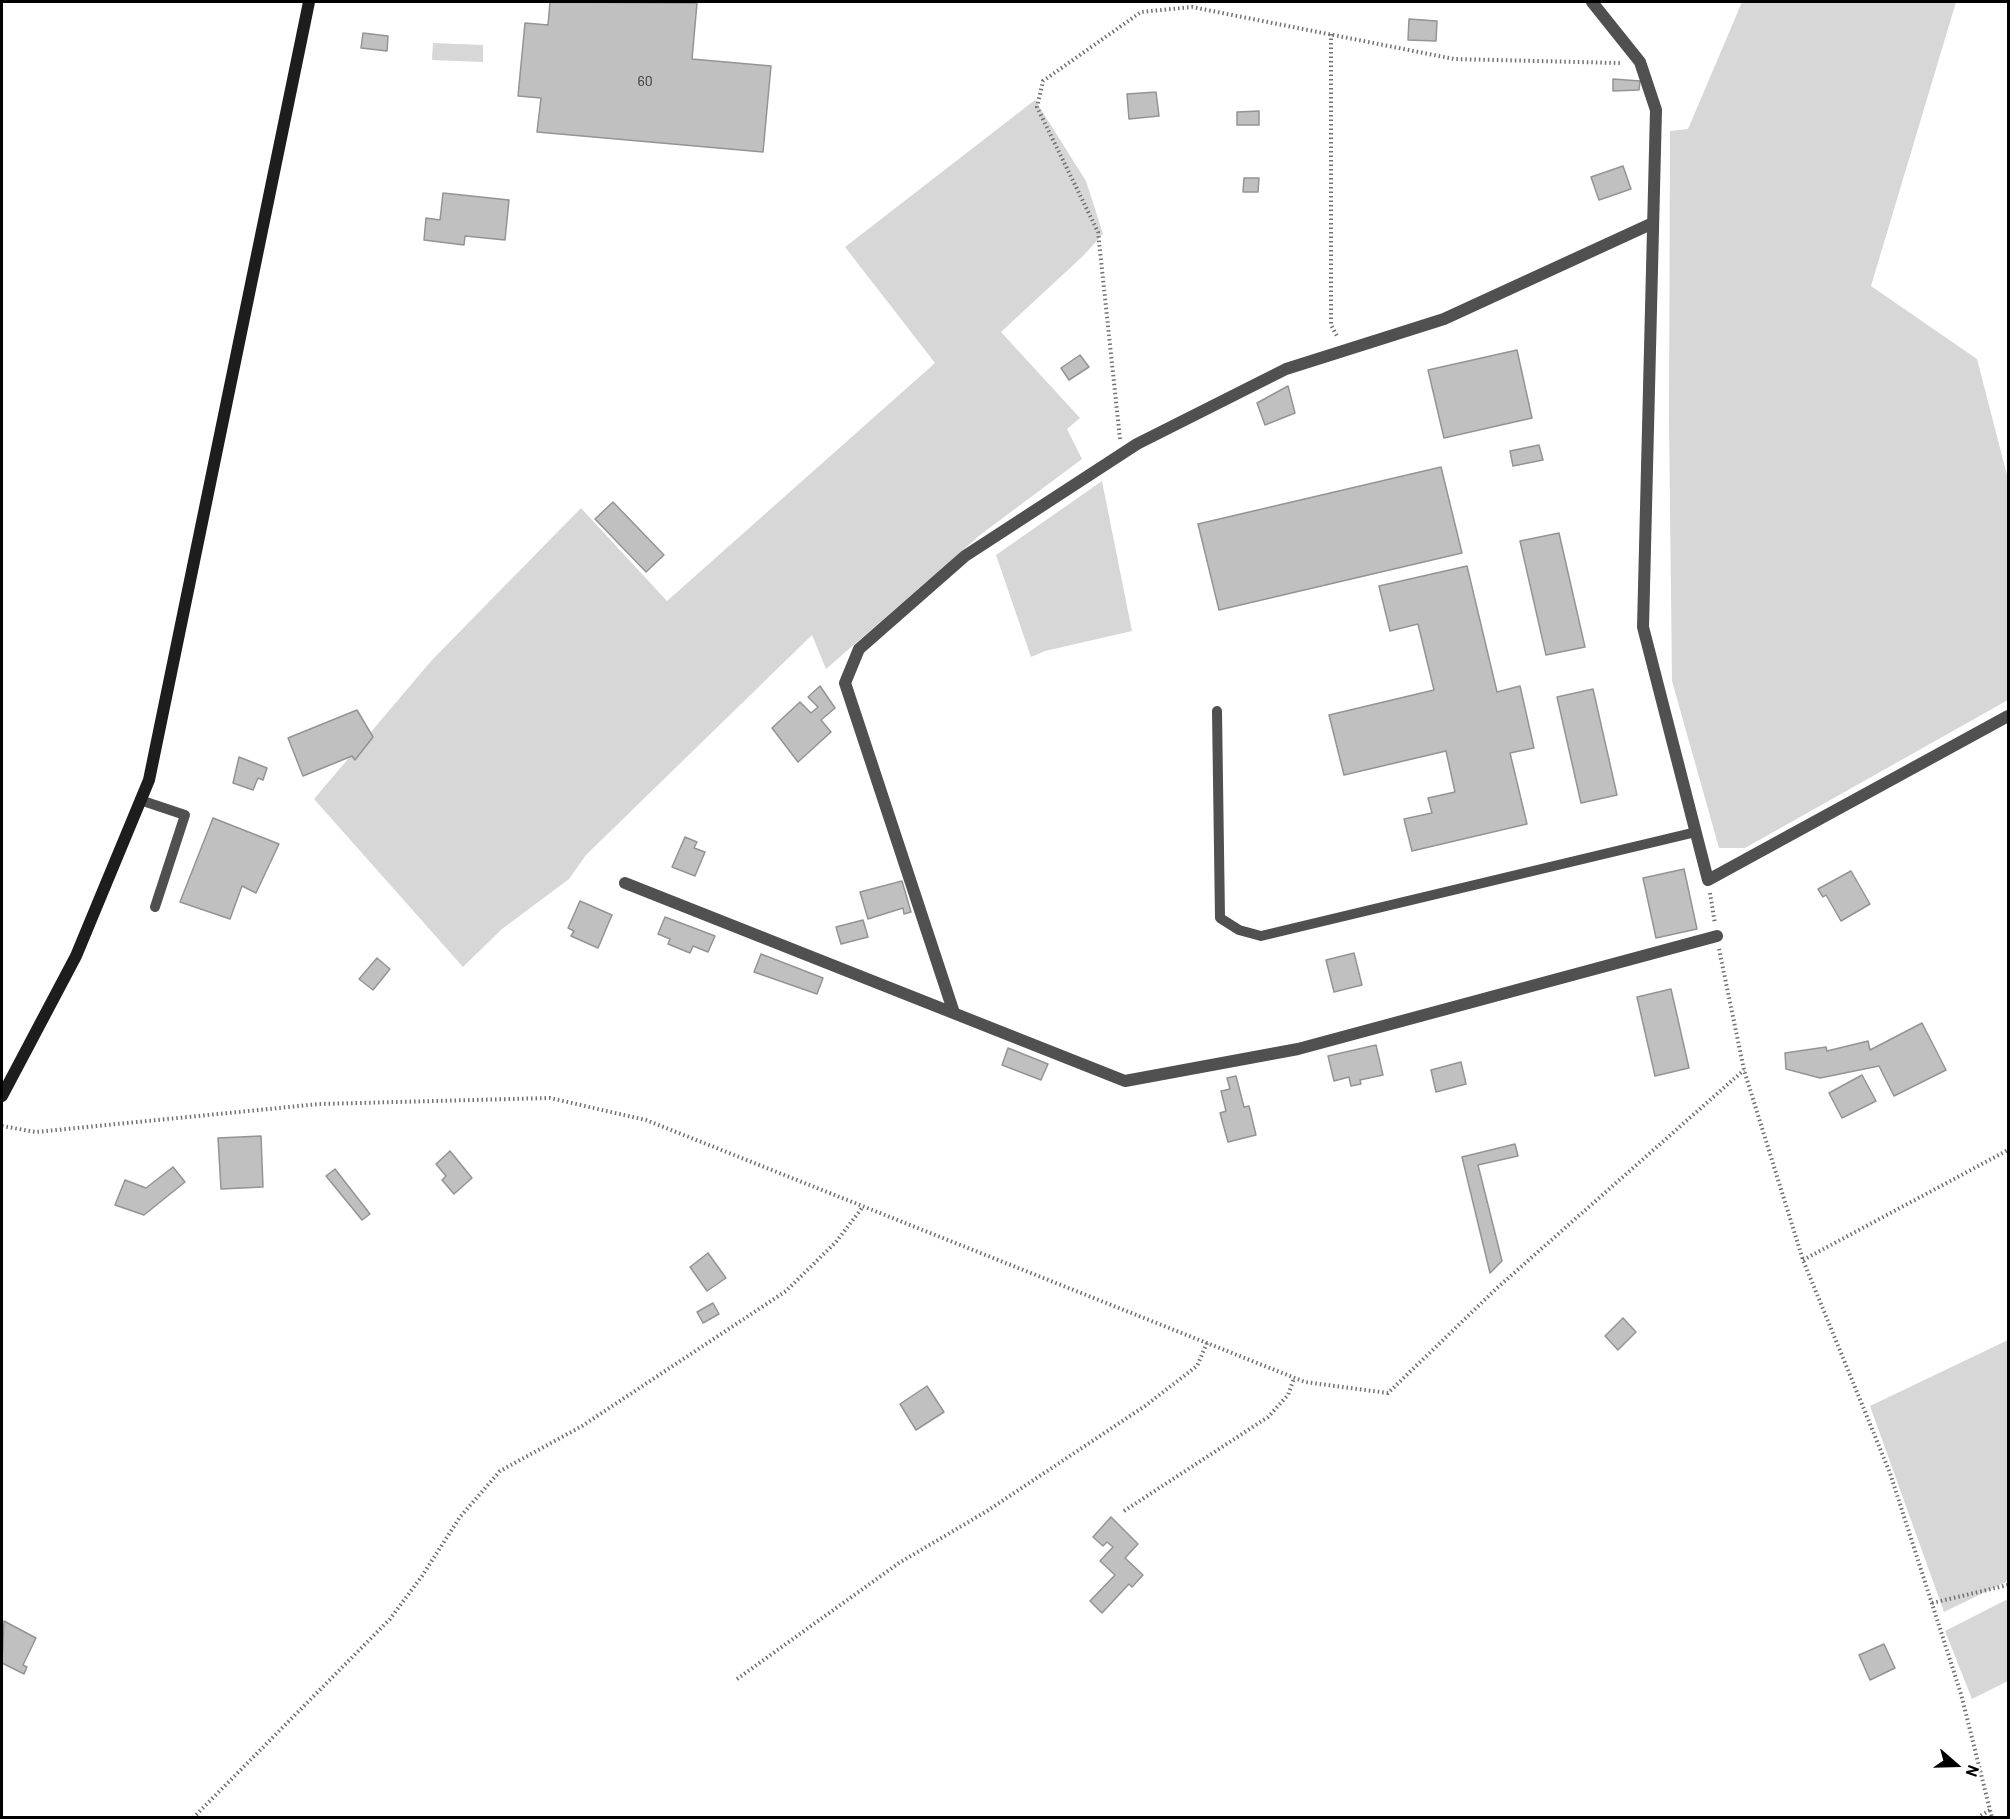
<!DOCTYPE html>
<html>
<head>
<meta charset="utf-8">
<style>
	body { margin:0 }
	#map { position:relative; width:2010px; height:1819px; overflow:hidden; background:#fff; font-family:Barlow,sans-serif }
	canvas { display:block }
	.frame { position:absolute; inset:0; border:3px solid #000; pointer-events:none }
	.north { position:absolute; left:1926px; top:1735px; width:60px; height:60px; -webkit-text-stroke:4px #fff; paint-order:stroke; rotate:110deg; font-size:16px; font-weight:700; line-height:24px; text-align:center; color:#000 }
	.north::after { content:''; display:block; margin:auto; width:21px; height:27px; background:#000; clip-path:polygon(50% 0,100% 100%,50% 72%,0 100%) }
</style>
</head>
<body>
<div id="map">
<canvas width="2010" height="1819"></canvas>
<div class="frame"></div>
<div class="north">N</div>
</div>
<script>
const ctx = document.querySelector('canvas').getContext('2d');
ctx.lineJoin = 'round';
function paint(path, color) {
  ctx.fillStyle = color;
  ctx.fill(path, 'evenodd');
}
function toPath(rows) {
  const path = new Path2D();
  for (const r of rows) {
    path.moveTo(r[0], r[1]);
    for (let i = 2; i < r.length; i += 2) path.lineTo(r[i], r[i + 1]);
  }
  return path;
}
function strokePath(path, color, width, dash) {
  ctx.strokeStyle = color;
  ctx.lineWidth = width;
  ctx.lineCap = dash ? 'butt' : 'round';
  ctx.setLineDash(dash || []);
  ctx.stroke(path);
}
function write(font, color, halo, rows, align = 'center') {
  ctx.font = font + ' Barlow,sans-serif';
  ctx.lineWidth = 6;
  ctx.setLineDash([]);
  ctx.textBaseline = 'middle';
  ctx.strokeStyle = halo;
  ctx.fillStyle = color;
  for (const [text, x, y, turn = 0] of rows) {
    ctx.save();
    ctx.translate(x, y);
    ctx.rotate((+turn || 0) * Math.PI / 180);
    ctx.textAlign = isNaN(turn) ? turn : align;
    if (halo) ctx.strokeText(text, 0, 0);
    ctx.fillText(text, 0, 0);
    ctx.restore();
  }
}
const green = toPath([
	[1742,2,1956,2,1871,286,1977,359,2008,479,2008,700,1745,848,1719,848,1672,681,1669,420,1670,131,1688,129],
	[433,43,483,45,483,62,432,60],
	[1035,100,1086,181,1103,234,1083,256,1001,332,1080,418,1067,429,1082,459,980,535,826,669,812,635,586,855,569,879,502,929,463,967,314,799,432,660,581,508,667,601,935,363,845,247],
	[1102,481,1132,631,1045,651,1031,657,996,555],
	[2008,1340,2008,1581,1944,1612,1870,1406],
	[2008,1599,2008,1681,1972,1699,1945,1631]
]);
const building = toPath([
	[550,2,697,3,692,59,771,66,763,152,537,132,541,98,518,96,525,23,548,25,550,2],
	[1409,19,1437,21,1436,41,1408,40,1409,19],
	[363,33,388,36,387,51,361,48,363,33],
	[1613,79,1640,81,1639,90,1613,91,1613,79],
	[1156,92,1159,116,1129,119,1127,94,1156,92],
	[1259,111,1259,125,1237,125,1237,112,1259,111],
	[1623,166,1631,189,1599,200,1591,177,1623,166],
	[1244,178,1259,178,1258,192,1243,192,1244,178],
	[443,193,509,200,505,240,465,236,464,245,424,240,426,218,440,220,443,193],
	[1517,350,1532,418,1444,438,1428,370,1517,350],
	[1080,355,1089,367,1069,380,1061,368,1080,355],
	[1288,386,1295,413,1265,425,1257,403,1288,386],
	[1539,445,1543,460,1513,466,1510,451,1539,445],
	[1441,467,1462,553,1219,610,1198,524,1441,467],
	[613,502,664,555,646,572,595,519,613,502],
	[1559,533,1585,647,1546,655,1520,541,1559,533],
	[1467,566,1497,692,1520,686,1534,748,1510,753,1527,824,1412,851,1404,819,1432,813,1428,798,1455,792,1446,751,1344,775,1329,715,1434,690,1418,624,1390,631,1379,586,1467,566],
	[820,686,835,708,821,720,831,732,798,762,772,728,800,702,811,713,818,707,808,697,820,686],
	[1593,689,1617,795,1581,803,1557,697,1593,689],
	[357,710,373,737,355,760,352,756,303,776,288,738,357,710],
	[239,757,267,768,263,780,258,778,253,790,233,783,239,757],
	[213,818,279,844,256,893,242,886,230,919,180,902,213,818],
	[685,837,697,842,694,848,705,852,695,876,672,867,685,837],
	[1684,869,1697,929,1656,938,1643,878,1684,869],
	[1851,871,1870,904,1841,921,1826,895,1823,897,1818,889,1851,871],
	[902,881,911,912,904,914,903,908,868,919,860,892,902,881],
	[580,901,612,915,598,948,571,936,574,931,568,928,580,901],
	[665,917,715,936,708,952,693,946,690,953,668,944,670,939,658,934,665,917],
	[863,920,868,937,841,944,836,927,863,920],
	[1354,953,1362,985,1334,992,1326,960,1354,953],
	[761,954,823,978,817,994,754,972,761,954],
	[377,958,390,969,373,990,359,979,377,958],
	[1671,989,1689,1068,1655,1076,1637,997,1671,989],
	[1922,1023,1946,1070,1894,1096,1879,1066,1820,1078,1786,1069,1785,1053,1826,1047,1827,1051,1868,1041,1870,1050,1922,1023],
	[1376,1045,1383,1075,1360,1080,1361,1084,1351,1086,1349,1077,1334,1081,1328,1056,1376,1045],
	[1008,1048,1048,1064,1041,1080,1002,1065,1008,1048],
	[1461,1062,1466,1084,1436,1092,1431,1070,1461,1062],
	[1862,1075,1876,1101,1842,1118,1829,1093,1862,1075],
	[1236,1076,1244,1107,1249,1106,1256,1135,1228,1142,1220,1113,1226,1111,1221,1091,1230,1089,1227,1078,1236,1076],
	[261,1136,263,1187,221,1189,218,1138,261,1136],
	[1515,1144,1518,1156,1478,1165,1502,1261,1490,1273,1462,1157,1515,1144],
	[450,1151,472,1178,454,1194,442,1180,446,1176,436,1164,450,1151],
	[173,1167,185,1182,144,1215,115,1205,125,1180,146,1188,173,1167],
	[335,1169,370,1214,362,1220,326,1176,335,1169],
	[708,1253,726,1278,707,1291,690,1267,708,1253],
	[713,1303,719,1314,703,1323,697,1312,713,1303],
	[1623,1318,1636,1332,1618,1350,1605,1336,1623,1318],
	[927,1386,944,1412,916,1430,900,1404,927,1386],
	[1111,1517,1138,1544,1125,1558,1143,1575,1132,1587,1129,1584,1102,1613,1090,1601,1115,1575,1100,1561,1113,1547,1107,1542,1103,1546,1093,1537,1111,1517],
	[4,1621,36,1638,23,1665,27,1667,24,1674,2,1663,4,1621],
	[1884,1644,1895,1668,1870,1680,1859,1655,1884,1644]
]);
const path = toPath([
	[1331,34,1331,325,1338,338],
	[1120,439,1098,232,1037,107,1043,81,1141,12,1192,7,1454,59,1620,63],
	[1710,893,1715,924],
	[1719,949,1744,1070,1803,1260,1890,1473,1961,1694,1992,1818],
	[2,1126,36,1132,319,1104,550,1098,646,1120,1305,1382,1388,1393,1497,1288,1744,1070],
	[1803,1260,2008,1150],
	[1124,1511,1268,1417,1288,1395,1294,1378],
	[1932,1603,2008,1585],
	[737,1679,899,1563,987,1511,1145,1406,1197,1366,1207,1343],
	[193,1818,390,1619,422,1576,460,1517,500,1471,582,1426,786,1291,836,1242,862,1208],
	[1977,1818,1990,1810]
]);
const lane = toPath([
	[1217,711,1220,918,1239,930,1261,936,1696,832],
	[140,800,185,815,155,907]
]);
const street = toPath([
	[1592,2,1640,62,1656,110,1643,627,1708,880,2008,716],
	[625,883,1125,1081,1298,1049,1717,936],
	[954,1013,845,683,859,649,965,556,1137,444,1286,369,1444,319,1653,223]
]);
const secondary = toPath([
	[2,1096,76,956,149,780,309,2]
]);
const numberNames = [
	["60",645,81]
];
paint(green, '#d7d7d7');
paint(building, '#c0c0c0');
strokePath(building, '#949494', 1.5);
strokePath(path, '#727272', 4, [1.5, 3]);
strokePath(lane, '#505050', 10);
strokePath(street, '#505050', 12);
strokePath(secondary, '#1d1d1d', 12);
write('14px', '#303030', null, numberNames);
</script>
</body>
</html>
